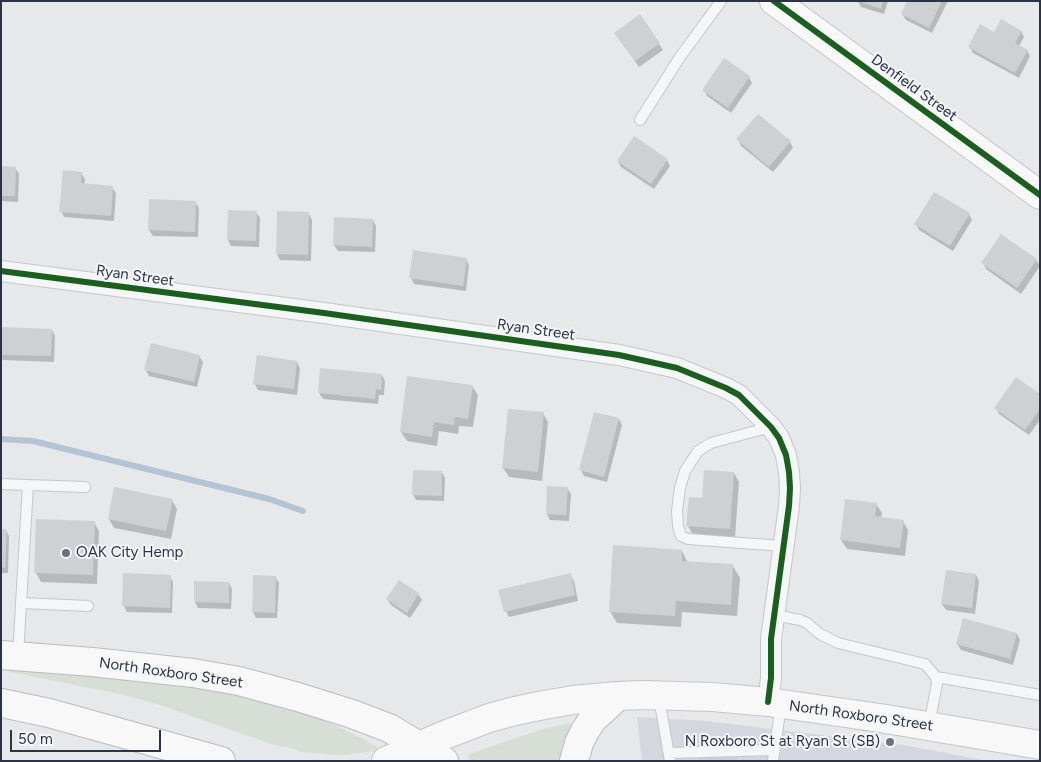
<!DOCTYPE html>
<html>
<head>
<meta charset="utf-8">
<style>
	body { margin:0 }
	#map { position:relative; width:1041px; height:762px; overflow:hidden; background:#e6e8ea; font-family:Figtree,sans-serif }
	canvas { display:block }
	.frame { position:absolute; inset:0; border:2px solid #2b3445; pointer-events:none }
	.scale { position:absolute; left:10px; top:730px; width:151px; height:22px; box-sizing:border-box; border:2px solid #2b3445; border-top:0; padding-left:6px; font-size:15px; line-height:18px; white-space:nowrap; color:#2b3445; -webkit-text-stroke:4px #f4f6f9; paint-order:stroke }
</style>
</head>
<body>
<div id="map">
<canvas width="1041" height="762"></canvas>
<div class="frame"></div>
<div class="scale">50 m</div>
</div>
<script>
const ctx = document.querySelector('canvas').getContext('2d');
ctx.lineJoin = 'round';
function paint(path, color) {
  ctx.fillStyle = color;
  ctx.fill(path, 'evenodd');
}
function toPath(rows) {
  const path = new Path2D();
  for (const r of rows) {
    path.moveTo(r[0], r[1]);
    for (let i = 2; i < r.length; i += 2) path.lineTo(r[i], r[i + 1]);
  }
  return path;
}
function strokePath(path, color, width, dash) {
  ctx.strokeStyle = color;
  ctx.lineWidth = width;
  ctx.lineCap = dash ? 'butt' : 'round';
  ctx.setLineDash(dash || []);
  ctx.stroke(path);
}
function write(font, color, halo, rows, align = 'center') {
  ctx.font = font + ' Figtree,sans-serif';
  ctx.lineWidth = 4;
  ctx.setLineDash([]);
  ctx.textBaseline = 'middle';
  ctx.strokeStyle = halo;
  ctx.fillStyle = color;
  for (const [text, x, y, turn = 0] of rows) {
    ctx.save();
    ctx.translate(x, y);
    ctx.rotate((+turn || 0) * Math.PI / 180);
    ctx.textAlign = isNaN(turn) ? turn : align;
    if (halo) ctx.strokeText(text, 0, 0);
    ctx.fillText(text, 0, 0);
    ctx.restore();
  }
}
const built = toPath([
	[637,717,706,721,903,745,988,761,642,761]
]);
const green = toPath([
	[11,670,71,673,164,681,239,695,284,707,319,718,347,731,376,746,377,748,375,751,343,755,324,754,301,752,291,748,275,745,257,739,160,705,120,694,10,672],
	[570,723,573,726,561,761,471,761,468,758,470,754,513,739,543,729]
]);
const shadow = toPath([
	[858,1,888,1,884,14,861,7],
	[908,1,948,1,932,33,906,20,902,14],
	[640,16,663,50,639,67,619,39],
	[1021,31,1024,37,1019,46,1027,50,1030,56,1019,78,973,53,970,47,994,34],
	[749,77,752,83,731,113,707,96,704,90],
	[738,140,790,142,793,148,773,172,741,146],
	[667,160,670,166,654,189,621,167,618,161],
	[1,168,15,168,19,174,18,202,1,201],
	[81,173,85,179,84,185,112,187,116,193,114,221,64,217,61,211],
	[195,202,199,208,198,237,153,236,149,230],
	[229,211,256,212,260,218,259,247,231,246,228,240],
	[309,214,312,220,311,261,280,260,277,254],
	[969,214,972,220,953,251,919,230,916,224],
	[335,219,373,220,376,226,375,252,338,251,334,245],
	[466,259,469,265,466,291,414,284,411,278],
	[1036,260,1040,266,1021,294,986,269,983,263],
	[1,328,52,330,55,336,54,362,3,360,1,357],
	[199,356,203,362,197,387,149,376,146,370],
	[297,362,300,368,297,395,258,390,255,384],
	[382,375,385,381,384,395,379,395,378,404,323,399,319,393],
	[472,386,478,395,473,427,459,426,458,434,439,431,437,446,407,441,401,432],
	[1040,396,1040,420,1029,435,999,414,996,408],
	[509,410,543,413,548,422,542,481,509,477,503,468],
	[619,419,622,425,607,482,584,476,581,470],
	[442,472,445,478,444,501,416,500,413,494],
	[734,473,739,482,735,538,693,535,688,526],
	[567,488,571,494,569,521,550,520,547,514],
	[172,500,177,509,171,539,114,528,109,519],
	[876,504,882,513,881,518,903,521,908,530,905,556,847,549,841,540],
	[94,522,99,531,97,584,41,582,36,573],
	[1,530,6,530,9,536,8,573,1,573],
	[682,551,688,563,733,566,740,578,737,616,682,612,681,627,617,623,610,611],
	[570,575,574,581,578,601,509,617,506,611],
	[976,575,979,581,975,614,946,610,942,604],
	[170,576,173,582,172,613,127,612,124,606],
	[275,577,279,583,277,618,256,618,253,612],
	[229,583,232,589,231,609,198,608,195,602],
	[418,594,422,600,410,618,391,605,387,599],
	[1017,634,1020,640,1013,665,961,650,957,644]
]);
const stream = toPath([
	[1,439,33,441,269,499,303,511]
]);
const building = toPath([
	[858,1,883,1,881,9],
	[907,1,942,1,929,28,901,14],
	[640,14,660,43,635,61,614,33],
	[1001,19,1022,31,1015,43,1028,50,1015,73,968,47,980,24,994,32],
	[724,58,750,76,728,108,702,90],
	[758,114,791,141,769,167,736,139],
	[634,136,668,159,651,184,617,161],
	[1,166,16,167,15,196,1,196],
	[63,170,82,172,81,183,113,186,111,216,59,212],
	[934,192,970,213,950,246,914,224],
	[149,199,196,201,195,232,148,230],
	[228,210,257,211,256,241,227,240],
	[277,211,309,212,308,255,276,254],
	[334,217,373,219,372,247,333,245],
	[1001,234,1037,259,1017,288,981,263],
	[413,250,467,258,463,286,409,278],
	[1,327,52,329,51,356,1,355],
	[151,343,200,355,194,382,144,370],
	[257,355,297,361,294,389,253,384],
	[320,368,382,374,381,390,376,389,375,399,318,393],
	[407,376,473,385,468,419,455,417,454,425,434,422,432,437,400,432],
	[1016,377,1040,394,1040,409,1025,430,994,408],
	[508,409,544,412,538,472,502,468],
	[594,412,619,418,604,477,579,470],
	[413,470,442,471,442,496,412,495],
	[704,470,734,472,730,529,686,526,689,497,702,498],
	[547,486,568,487,566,515,546,514],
	[114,487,173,499,166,531,108,519],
	[845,499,877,503,875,516,904,520,900,548,840,540],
	[36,519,95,521,93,575,34,573],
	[1,529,7,529,5,568,1,567],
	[613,545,682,550,682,561,733,564,731,605,676,601,675,616,609,612],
	[946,570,976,574,972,608,941,604],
	[123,573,171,575,170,608,122,606],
	[571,573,575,595,504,612,498,590],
	[253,575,276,576,275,613,252,612],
	[399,580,419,593,407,613,386,599],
	[194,581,229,582,229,603,194,602],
	[963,618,1017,633,1010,659,956,644],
	[737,752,737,761,699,761,698,753]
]);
const lane = toPath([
	[640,120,680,57,721,1],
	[771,427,711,443,698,451,685,471,680,488,677,511,678,526,681,536,688,539,783,546],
	[1,484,28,485],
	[22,603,88,606],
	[774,615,800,620,807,623,820,634,838,643,925,664,936,677,937,684,929,725],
	[18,655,28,485,85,487],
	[936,677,1040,695],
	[659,698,670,761],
	[669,753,774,750],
	[773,761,781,705]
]);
const street = toPath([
	[1,271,324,313,619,355,677,368,726,388,739,395,771,427,779,438,786,455,789,472,790,488,789,506,771,639,771,678,768,702]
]);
const secondary = toPath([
	[774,1,1040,195]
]);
const primary = toPath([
	[386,761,442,736,489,718,515,711,544,705,573,700,618,696,644,695,713,697,768,702,880,718,1040,745]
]);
const highway = toPath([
	[1,655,92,662,193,673,239,681,298,697,352,714,389,728,444,761],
	[1,703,49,713,221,761],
	[574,761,579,743,585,731,592,720,618,696]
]);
const cycleway = toPath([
	[774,1,1040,195],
	[1,271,324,313,619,355,677,368,726,388,739,395,771,427,779,438,786,455,789,472,790,488,789,506,771,639,771,678,768,702]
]);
const markers = [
	[66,553,5,"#6c737f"],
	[890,742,5,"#6c737f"]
];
const streetNames = [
	["Denfield Street",914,88,36],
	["Ryan Street",135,276,8],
	["Ryan Street",536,330,8],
	["North Roxboro Street",171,673,8],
	["North Roxboro Street",861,716,8]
];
const poiNames = [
	["OAK City Hemp",76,553],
	["N Roxboro St at Ryan St (SB)",880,742,"right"]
];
paint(built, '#d4d7dd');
paint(green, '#d6ded6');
paint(shadow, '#0003');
strokePath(stream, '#b4c4d5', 6);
paint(building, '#ced0d3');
strokePath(lane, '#c4c6c8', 12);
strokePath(street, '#c4c6c8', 22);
strokePath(secondary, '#c4c6c8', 30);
strokePath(primary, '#c2c5c8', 30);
strokePath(highway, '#b8bbbf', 30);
strokePath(lane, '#f5f6f7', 10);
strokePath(street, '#f5f6f7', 20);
strokePath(secondary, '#f8f8f8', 28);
strokePath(primary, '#f8f8f8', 28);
strokePath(highway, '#f8f8f8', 28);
strokePath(cycleway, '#1b5e20', 6);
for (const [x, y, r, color] of markers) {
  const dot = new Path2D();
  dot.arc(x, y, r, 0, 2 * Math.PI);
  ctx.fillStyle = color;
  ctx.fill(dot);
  strokePath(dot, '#f4f6f9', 2);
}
write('15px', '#2b3445', '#f4f6f9', streetNames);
write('15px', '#2b3445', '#f4f6f9', poiNames, 'left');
</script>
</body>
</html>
